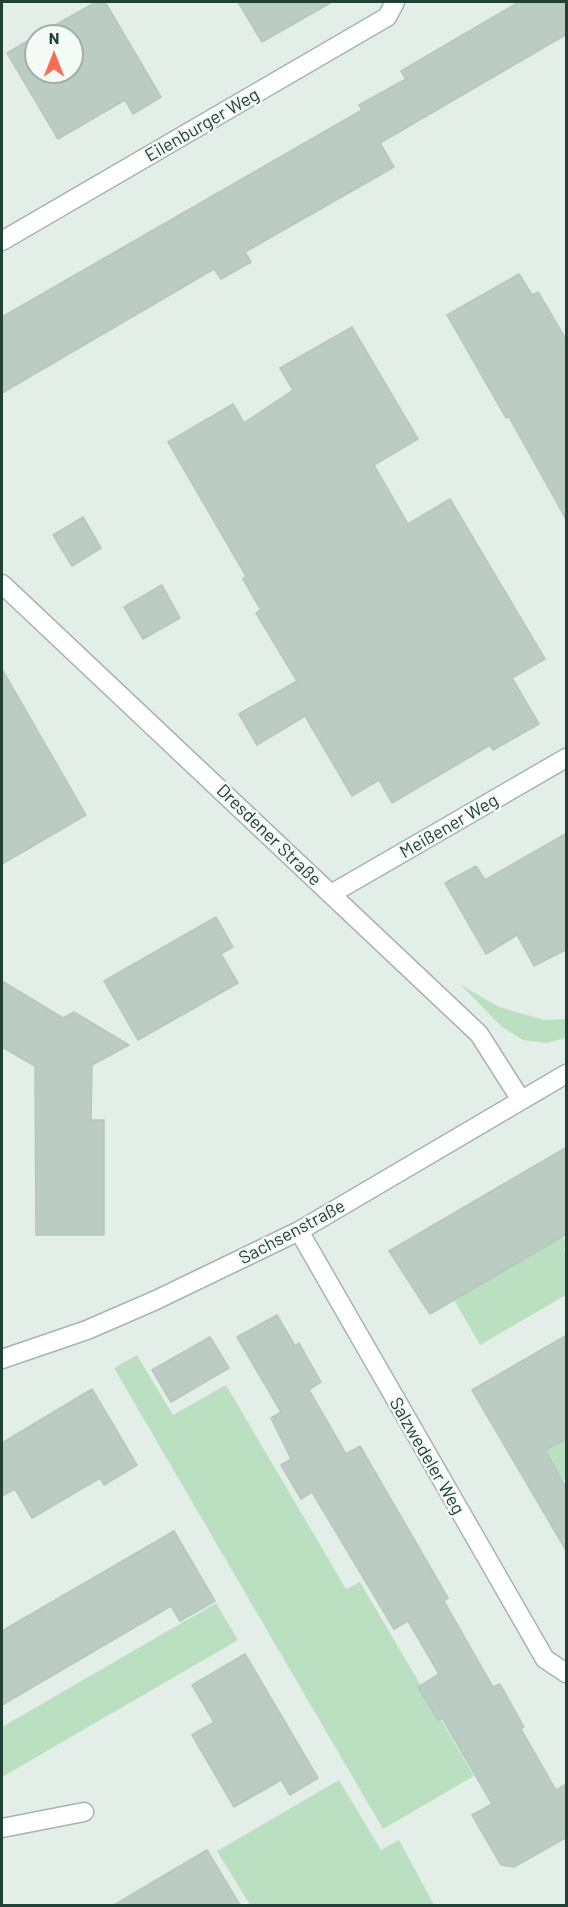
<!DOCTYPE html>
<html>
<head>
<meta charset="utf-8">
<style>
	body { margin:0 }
	#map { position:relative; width:568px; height:1907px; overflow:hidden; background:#e3eee8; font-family:Barlow,sans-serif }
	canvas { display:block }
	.frame { position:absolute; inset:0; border:3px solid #224035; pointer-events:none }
	.north { position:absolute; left:24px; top:24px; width:60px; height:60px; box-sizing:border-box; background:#f4faf6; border:2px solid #a0b0a9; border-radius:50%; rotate:0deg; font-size:16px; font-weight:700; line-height:24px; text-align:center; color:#224035 }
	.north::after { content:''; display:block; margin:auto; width:21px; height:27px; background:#f96c56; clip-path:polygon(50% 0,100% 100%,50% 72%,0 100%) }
</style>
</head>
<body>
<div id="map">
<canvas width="568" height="1907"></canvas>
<div class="frame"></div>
<div class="north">N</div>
</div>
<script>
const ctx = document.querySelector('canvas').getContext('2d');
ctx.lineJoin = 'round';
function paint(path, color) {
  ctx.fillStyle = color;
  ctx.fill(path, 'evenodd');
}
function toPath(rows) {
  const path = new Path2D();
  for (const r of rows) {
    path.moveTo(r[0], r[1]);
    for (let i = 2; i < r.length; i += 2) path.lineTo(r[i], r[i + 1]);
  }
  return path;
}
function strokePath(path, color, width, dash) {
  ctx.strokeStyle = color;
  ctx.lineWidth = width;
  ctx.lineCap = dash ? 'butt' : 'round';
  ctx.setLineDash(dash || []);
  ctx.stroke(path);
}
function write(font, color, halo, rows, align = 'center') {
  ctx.font = font + ' Barlow,sans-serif';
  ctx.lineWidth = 5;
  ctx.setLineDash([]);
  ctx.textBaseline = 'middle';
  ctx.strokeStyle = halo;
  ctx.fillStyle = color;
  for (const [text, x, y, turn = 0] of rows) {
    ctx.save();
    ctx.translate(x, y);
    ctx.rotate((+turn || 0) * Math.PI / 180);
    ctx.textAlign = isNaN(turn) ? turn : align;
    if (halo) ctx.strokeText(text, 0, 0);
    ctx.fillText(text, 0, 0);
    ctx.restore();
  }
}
const green = toPath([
	[461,985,499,1007,544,1020,566,1019,566,1038,546,1043,523,1040,502,1027],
	[563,1237,566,1243,564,1251,566,1255,566,1295,480,1345,454,1300],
	[137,1355,173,1415,226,1385,346,1589,360,1582,474,1776,383,1829,114,1368],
	[566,1439,566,1479,563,1481,545,1450],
	[216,1603,238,1640,2,1777,2,1727],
	[339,1780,381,1850,399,1840,434,1905,250,1905,217,1851]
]);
const building = toPath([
	[96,2,105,2,161,97,133,114,125,100,58,139,7,53,36,36,36,72,72,72,72,36,36,36,96,2],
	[238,2,332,2,262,42,238,2],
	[519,2,567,2,567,34,380,143,394,167,245,252,251,262,221,279,214,269,2,393,2,317,362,110,359,105,406,79,401,71,519,2],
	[519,274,532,295,538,292,567,341,567,521,509,417,506,418,447,315,519,274],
	[352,327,418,439,374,465,408,524,450,499,545,659,512,678,539,724,493,750,490,745,392,803,379,780,352,796,305,716,257,745,239,714,297,681,256,613,261,610,243,579,246,576,168,442,233,404,244,423,293,390,280,368,352,327],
	[83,517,101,548,72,566,53,535,83,517],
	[162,585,180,618,143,639,124,607,162,585],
	[2,669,86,815,2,864,2,669],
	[567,833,567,949,534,966,517,935,486,954,445,883,476,866,485,880,567,833],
	[216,917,233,947,221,954,238,983,138,1040,104,981,216,917],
	[2,981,63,1018,74,1012,129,1045,92,1065,91,1120,104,1120,104,1235,36,1235,35,1066,2,1047,2,981],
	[567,1147,567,1234,430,1314,389,1251,567,1147],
	[277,1315,295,1346,299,1343,321,1382,309,1390,346,1454,360,1446,448,1598,444,1601,493,1687,500,1684,524,1727,521,1729,556,1790,567,1784,567,1837,514,1867,501,1865,472,1815,492,1804,442,1718,438,1720,418,1687,439,1674,408,1621,394,1629,312,1492,301,1499,281,1465,291,1459,271,1418,281,1412,237,1337,277,1315],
	[567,1335,567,1439,545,1450,567,1489,567,1552,472,1390,567,1335],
	[210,1337,229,1368,171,1402,152,1370,210,1337],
	[92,1389,137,1465,104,1485,100,1478,32,1518,15,1489,2,1496,2,1443,92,1389],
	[174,1531,215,1601,180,1621,171,1606,2,1705,2,1631,174,1531],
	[245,1654,318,1778,290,1795,281,1780,234,1807,192,1735,214,1722,192,1685,245,1654],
	[207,1850,240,1905,114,1905,207,1850]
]);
const street = toPath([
	[2,241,387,17,395,2],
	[2,584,479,1034,521,1100],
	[331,894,566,758],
	[299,1231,545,1659,566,1673],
	[2,1359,87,1330,156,1300,299,1231,566,1074],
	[2,1828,84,1812]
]);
const streetNames = [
	["Eilenburger Weg",202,125,-30],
	["Meißener Weg",449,826,-30],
	["Dresdener Straße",269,835,44],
	["Sachsenstraße",292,1232,-28],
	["Salzwedeler Weg",427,1456,60]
];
paint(green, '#bbe0c1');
paint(building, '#bbccc3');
strokePath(building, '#b5c8be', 1.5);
strokePath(street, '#a5b6af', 21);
strokePath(street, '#fff', 18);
write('18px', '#224035', '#f4faf6', streetNames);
</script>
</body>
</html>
